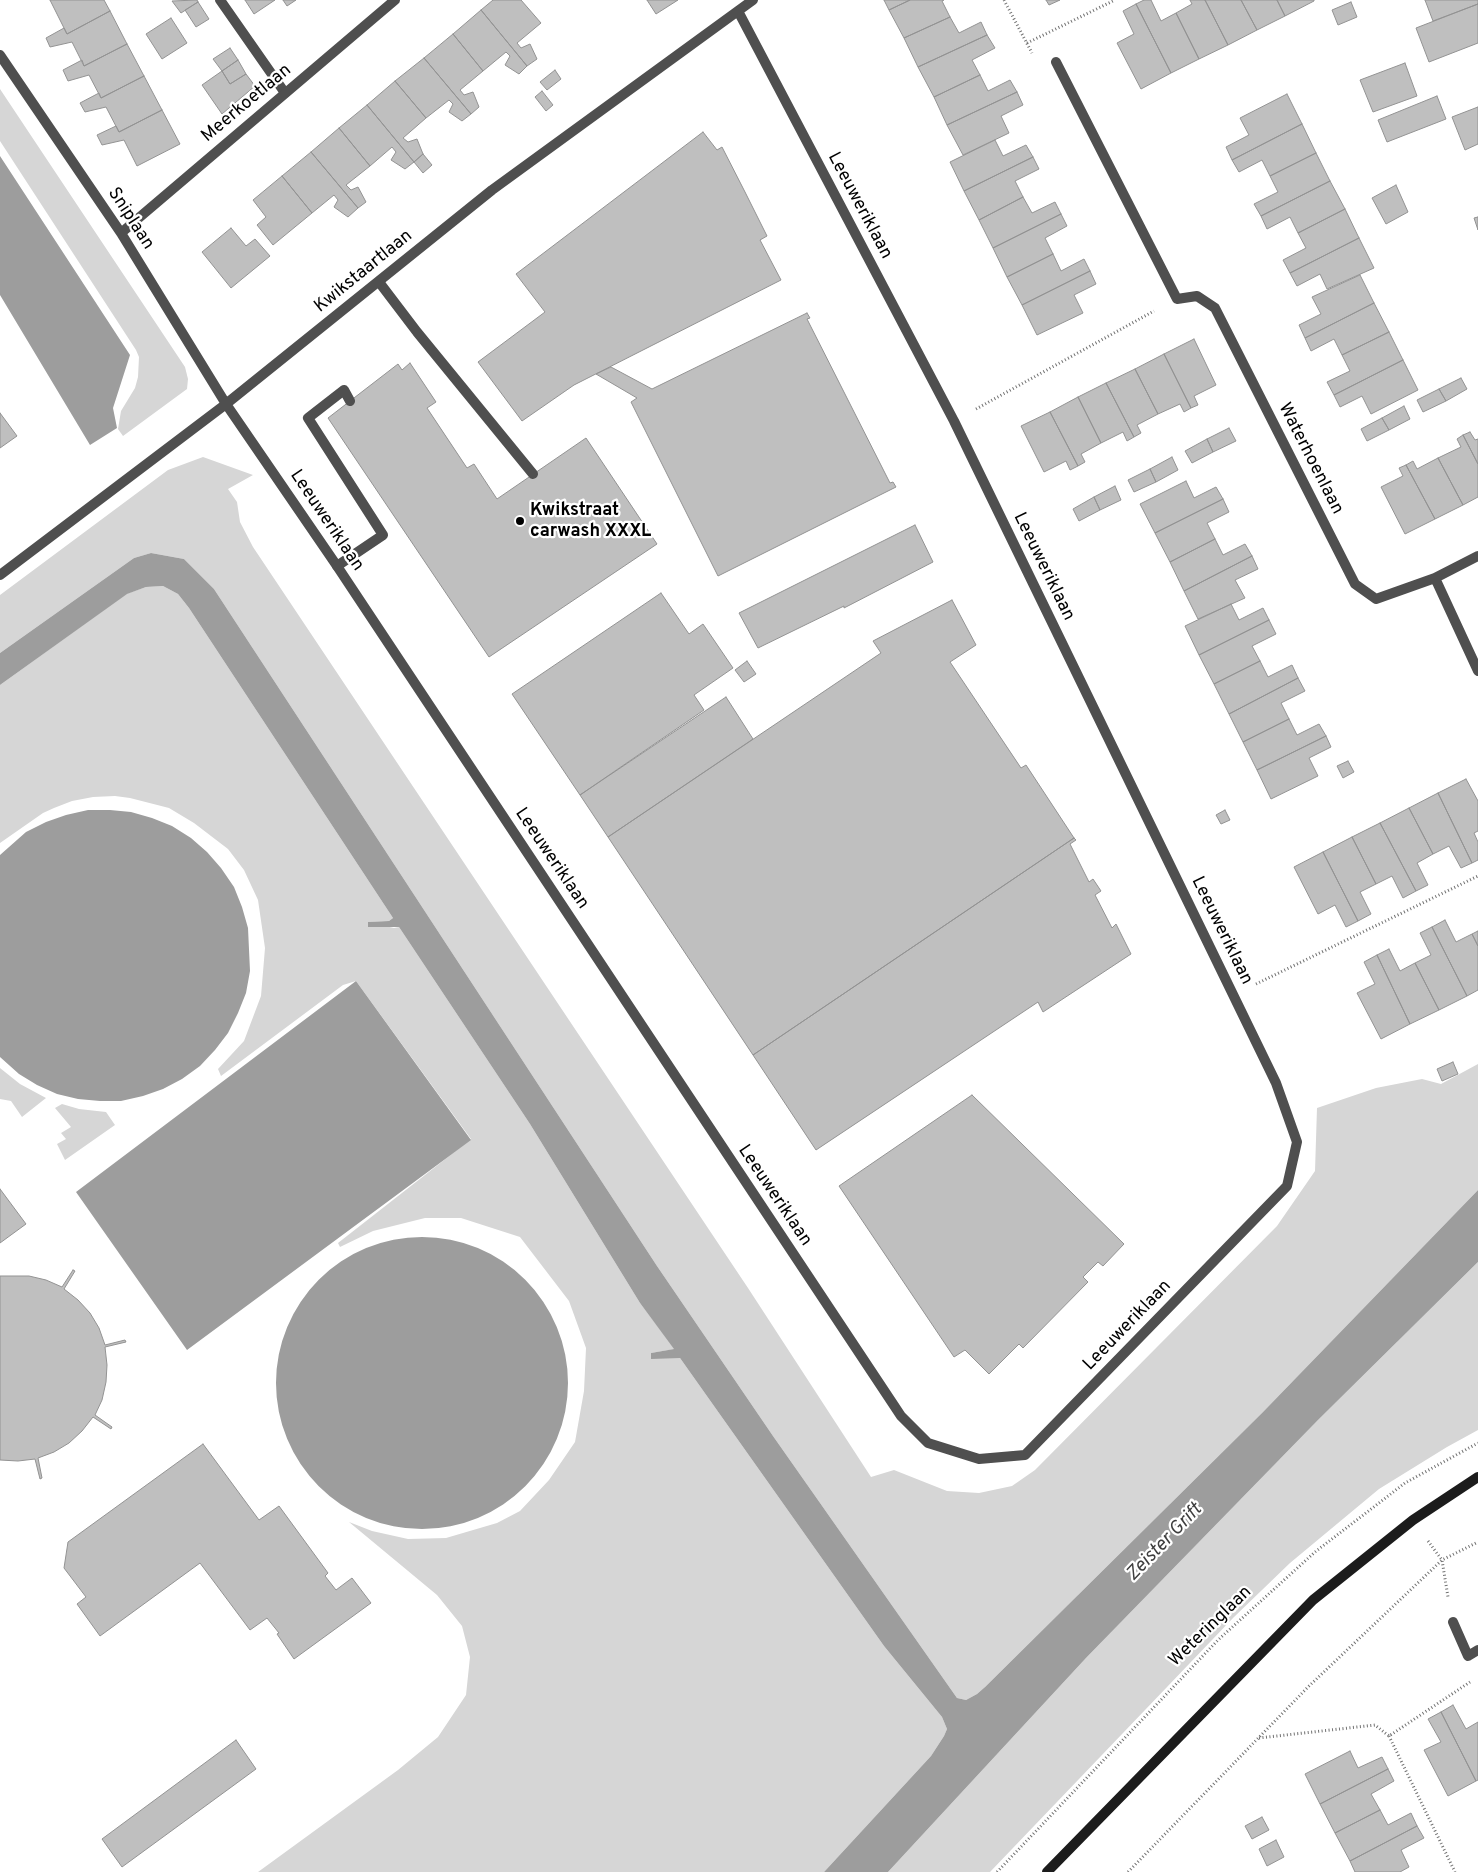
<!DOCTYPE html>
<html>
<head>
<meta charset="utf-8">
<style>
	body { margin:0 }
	canvas { display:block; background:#fff }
</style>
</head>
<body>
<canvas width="1478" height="1872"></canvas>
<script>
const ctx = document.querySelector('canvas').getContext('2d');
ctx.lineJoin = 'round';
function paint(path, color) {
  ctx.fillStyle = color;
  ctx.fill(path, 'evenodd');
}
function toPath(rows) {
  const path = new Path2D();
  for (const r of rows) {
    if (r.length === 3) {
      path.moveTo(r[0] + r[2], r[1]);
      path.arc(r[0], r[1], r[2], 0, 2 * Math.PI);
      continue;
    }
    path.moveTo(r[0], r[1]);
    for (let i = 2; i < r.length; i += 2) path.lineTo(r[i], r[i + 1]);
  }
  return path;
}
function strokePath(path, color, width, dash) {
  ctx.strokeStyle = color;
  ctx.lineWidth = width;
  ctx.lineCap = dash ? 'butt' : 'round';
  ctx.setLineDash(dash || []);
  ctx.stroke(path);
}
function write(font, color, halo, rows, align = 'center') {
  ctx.font = font + ' Overpass,sans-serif';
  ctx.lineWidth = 4.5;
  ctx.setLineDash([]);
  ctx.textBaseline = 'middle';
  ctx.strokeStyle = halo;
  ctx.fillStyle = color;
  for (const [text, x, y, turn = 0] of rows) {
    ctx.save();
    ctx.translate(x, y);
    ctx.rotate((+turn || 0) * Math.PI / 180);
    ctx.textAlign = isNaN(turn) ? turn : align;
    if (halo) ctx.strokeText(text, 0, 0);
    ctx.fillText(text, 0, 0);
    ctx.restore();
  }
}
const green = toPath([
	[0,89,185,367,188,379,187,389,123,436,118,429,121,411,135,388,138,377,139,357,136,350,0,141],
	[203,457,253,475,228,489,237,502,240,522,253,547,748,1288,871,1477,894,1470,947,1491,979,1493,1012,1486,1035,1470,1277,1226,1315,1171,1317,1108,1376,1088,1422,1079,1441,1084,1478,1064,1478,1190,1262,1413,985,1687,977,1694,966,1700,957,1698,773,1436,657,1266,214,589,184,559,151,553,134,558,0,653,0,595,168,470],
	[163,586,178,594,189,608,393,918,389,921,368,922,394,928,399,927,530,1124,640,1303,675,1349,651,1353,680,1358,884,1646,942,1717,947,1729,944,1736,931,1756,824,1872,258,1872,398,1770,438,1737,466,1695,470,1657,462,1626,437,1595,349,1522,372,1531,408,1539,446,1538,497,1523,520,1511,549,1480,575,1442,584,1391,586,1348,569,1301,520,1237,461,1218,425,1218,373,1231,340,1247,338,1243,471,1139,356,981,343,985,221,1076,218,1069,244,1041,261,996,265,948,258,900,244,870,228,849,194,823,169,808,130,798,115,796,93,797,72,801,54,808,43,813,0,843,0,685,126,594,146,587],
	[0,1068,20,1084,46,1098,22,1117,11,1101,0,1099],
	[62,1104,79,1109,106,1112,115,1125,65,1160,57,1144,66,1139,61,1133,71,1127,55,1108],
	[1478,1262,1478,1430,1447,1447,1379,1489,1290,1563,1234,1617,990,1872,888,1872,1086,1658,1318,1420]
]);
const water = toPath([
	[0,156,130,355,113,408,117,428,90,445,0,295],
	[151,553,184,559,214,589,657,1266,773,1436,957,1698,966,1700,977,1694,985,1687,1262,1413,1478,1190,1478,1262,1318,1420,1086,1658,888,1872,824,1872,931,1756,944,1736,947,1729,942,1717,884,1646,680,1358,651,1359,651,1353,674,1349,640,1303,530,1124,399,927,368,927,368,922,389,921,393,918,189,608,178,594,163,586,146,587,127,594,0,685,0,653,134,558],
	[88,810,110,810,131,812,152,818,172,826,191,838,207,852,221,868,234,887,242,907,248,928,250,971,246,993,238,1013,228,1033,215,1050,200,1066,182,1079,163,1089,143,1096,121,1101,100,1101,78,1099,57,1094,37,1085,19,1074,0,1057,0,855,26,832,46,822,66,815],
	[356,981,471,1140,187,1350,76,1192],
	[422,1383,146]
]);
const building = toPath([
	[50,0,104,0,110,11,67,34,50,0],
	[197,0,198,2,181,13,172,1,197,0],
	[245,0,275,0,254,14,245,0],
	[283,0,296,0,287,6,283,0],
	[493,0,521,0,541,23,517,43,521,48,530,44,537,59,527,66,481,10,493,0],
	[647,0,678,0,656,14,647,0],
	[884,0,910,0,889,10,884,0],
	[910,0,944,0,942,1,950,17,904,38,889,10,910,0],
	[1046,0,1060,0,1049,5,1046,0],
	[1144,0,1151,0,1161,21,1176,13,1199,59,1171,73,1136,4,1144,0],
	[1190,0,1205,0,1228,45,1199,59,1176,13,1192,4,1190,0],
	[1205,0,1241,0,1257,30,1228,45,1205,0],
	[1241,0,1277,0,1285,16,1257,30,1241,0],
	[1277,0,1314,0,1314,1,1285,16,1277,0],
	[1425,0,1478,0,1478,4,1433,21,1425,0],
	[198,2,209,19,196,27,185,10,198,2],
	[1351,2,1357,17,1338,25,1332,10,1351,2],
	[1136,4,1171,73,1141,89,1117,43,1134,34,1123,11,1136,4],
	[1478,4,1478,43,1429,62,1416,28,1478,4],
	[481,10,527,66,519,74,505,65,510,56,506,52,483,71,453,34,481,10],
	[110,11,127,44,84,66,72,42,50,47,46,38,64,28,67,34,110,11],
	[950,17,959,33,981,22,987,35,918,67,904,38,950,17],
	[171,18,187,43,162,59,146,34,171,18],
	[453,34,483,71,460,90,464,95,473,92,479,107,471,114,424,58,453,34],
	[987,35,995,48,972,60,980,75,934,97,918,67,987,35],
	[127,44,144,76,101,98,89,75,68,81,63,70,82,60,84,66,127,44],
	[230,48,238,60,222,71,213,59,230,48],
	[424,58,471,114,462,121,449,112,453,104,449,100,426,118,395,81,424,58],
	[238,60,246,74,230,84,222,71,238,60],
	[1405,63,1417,96,1373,112,1360,80,1405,63],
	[555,70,561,79,547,90,540,82,555,70],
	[222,71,230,84,246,74,255,86,222,114,202,85,222,71],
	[980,75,988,91,1010,80,1017,92,947,125,934,97,980,75],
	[144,76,162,110,119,132,106,107,85,112,80,103,99,93,101,98,144,76],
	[395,81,426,118,403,138,408,142,417,139,423,154,414,162,367,105,395,81],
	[542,91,553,105,546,111,535,97,542,91],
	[1017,92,1023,105,1001,116,1009,133,963,155,947,125,1017,92],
	[1287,94,1302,124,1232,160,1226,147,1249,135,1240,118,1287,94],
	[1437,96,1446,119,1387,142,1378,120,1437,96],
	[367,105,414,162,405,169,391,160,396,152,392,147,370,166,339,128,367,105],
	[1478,107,1478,144,1465,150,1452,117,1478,107],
	[162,110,180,144,137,166,124,140,102,145,97,135,116,126,119,132,162,110],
	[1302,124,1316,153,1270,176,1262,160,1239,172,1232,160,1302,124],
	[339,128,370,166,346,185,351,190,358,187,366,202,358,208,311,152,339,128],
	[703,132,717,150,722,147,745,192,767,236,760,240,781,280,574,385,522,421,478,362,545,312,516,274,703,132],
	[995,140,1003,156,1026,145,1033,157,964,191,950,162,995,140],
	[311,152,358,208,348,217,334,207,338,200,334,195,312,213,282,176,311,152],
	[1316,153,1330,181,1261,216,1254,204,1278,192,1270,176,1316,153],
	[423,154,432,165,423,173,414,162,423,154],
	[1033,157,1039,169,1015,181,1023,197,979,220,964,191,1033,157],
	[282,176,312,213,273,245,257,225,266,217,253,200,282,176],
	[1330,181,1345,209,1298,233,1290,217,1267,229,1261,216,1330,181],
	[1396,185,1408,212,1386,224,1372,198,1396,185],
	[1023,197,1032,213,1055,202,1061,214,993,248,979,220,1023,197],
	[1345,209,1359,238,1290,273,1283,260,1306,248,1298,233,1345,209],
	[1061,214,1067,226,1045,238,1053,254,1007,277,993,248,1061,214],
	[1478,217,1478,230,1474,218,1478,217],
	[231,228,246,246,255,239,270,256,231,288,202,252,231,228],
	[1359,238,1374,268,1327,289,1320,274,1297,286,1290,273,1359,238],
	[1053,254,1061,271,1084,259,1090,271,1022,305,1007,277,1053,254],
	[1090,271,1096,284,1074,295,1083,313,1037,335,1022,305,1090,271],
	[1360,275,1374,303,1305,338,1299,325,1321,314,1312,297,1360,275],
	[1374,303,1389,332,1342,355,1334,339,1311,351,1305,338,1374,303],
	[807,313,810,318,807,319,890,483,893,482,896,487,718,576,631,402,637,398,596,374,611,367,652,389,807,313],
	[1389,332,1403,360,1334,395,1327,382,1350,371,1342,355,1389,332],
	[1194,339,1216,385,1194,396,1198,405,1191,408,1164,354,1194,339],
	[1164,354,1191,408,1184,412,1180,404,1158,414,1135,369,1164,354],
	[1403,360,1418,390,1371,414,1362,396,1340,407,1334,395,1403,360],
	[410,363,436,402,427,408,467,468,474,464,497,499,586,438,657,544,489,657,328,418,398,364,402,370,410,363],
	[1135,369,1158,414,1137,425,1141,433,1134,437,1106,383,1135,369],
	[1461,378,1467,389,1446,401,1439,389,1461,378],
	[1106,383,1134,437,1127,441,1123,432,1101,443,1078,397,1106,383],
	[1439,389,1446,401,1423,412,1417,400,1439,389],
	[1078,397,1101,443,1081,454,1085,462,1078,466,1050,412,1078,397],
	[1404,406,1410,419,1389,430,1382,418,1404,406],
	[1050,412,1078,466,1070,470,1066,461,1044,472,1021,426,1050,412],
	[0,413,17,436,0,448,0,413],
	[1382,418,1389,430,1367,441,1361,429,1382,418],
	[1229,428,1236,441,1213,452,1207,439,1229,428],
	[1470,432,1475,440,1478,439,1478,464,1463,435,1470,432],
	[1463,435,1478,464,1478,497,1463,505,1438,458,1461,447,1457,439,1463,435],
	[1207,439,1213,452,1192,463,1185,451,1207,439],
	[1172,457,1178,470,1156,482,1150,469,1172,457],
	[1438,458,1463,505,1435,519,1406,465,1413,461,1417,469,1438,458],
	[1406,465,1435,519,1405,534,1381,487,1403,476,1399,468,1406,465],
	[1150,469,1156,482,1134,492,1128,480,1150,469],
	[1186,481,1194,498,1216,487,1223,499,1155,533,1140,504,1186,481],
	[1115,486,1121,500,1100,510,1094,497,1115,486],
	[1094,497,1100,510,1079,521,1073,509,1094,497],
	[1223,499,1229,512,1207,523,1215,539,1170,562,1155,533,1223,499],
	[915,525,933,562,844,608,844,606,758,648,739,613,915,525],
	[1215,539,1223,555,1245,544,1252,556,1184,591,1170,562,1215,539],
	[1252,556,1258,569,1235,580,1245,598,1198,619,1184,591,1252,556],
	[661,593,689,634,703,624,733,668,694,695,704,710,580,795,512,694,661,593],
	[952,600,976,645,950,662,1021,768,1026,765,1074,838,753,1055,608,837,881,653,873,641,952,600],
	[1231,604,1239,620,1263,608,1269,620,1199,655,1185,626,1231,604],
	[1269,620,1276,634,1252,646,1260,661,1214,684,1199,655,1269,620],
	[747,661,756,674,744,682,735,670,747,661],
	[1260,661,1268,677,1292,665,1298,678,1229,714,1214,684,1260,661],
	[1298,678,1305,691,1281,703,1289,719,1243,742,1229,714,1298,678],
	[726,697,753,739,608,837,580,795,726,697],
	[1289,719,1297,735,1319,724,1326,736,1257,770,1243,742,1289,719],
	[1326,736,1331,747,1309,758,1318,776,1271,799,1257,770,1326,736],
	[1348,761,1354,772,1343,778,1337,766,1348,761],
	[1466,779,1478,801,1478,831,1474,833,1478,842,1478,860,1472,863,1438,793,1466,779],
	[1438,793,1472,863,1461,868,1449,846,1433,854,1409,808,1438,793],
	[1409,808,1433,854,1417,863,1428,885,1416,891,1380,823,1409,808],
	[1225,810,1230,820,1221,824,1216,815,1225,810],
	[1380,823,1416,891,1403,898,1392,876,1376,884,1352,837,1380,823],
	[1352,837,1376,884,1360,892,1371,914,1358,921,1323,852,1352,837],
	[1074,838,1076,840,1070,844,1089,882,1093,879,1101,891,1095,895,1112,928,1116,924,1131,954,1043,1012,1038,1002,816,1150,753,1055,1074,838],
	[1323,852,1358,921,1346,927,1335,905,1318,914,1294,867,1323,852],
	[1445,920,1456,942,1472,934,1478,946,1478,990,1467,996,1432,927,1445,920],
	[1432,927,1467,996,1439,1010,1415,963,1431,955,1420,933,1432,927],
	[1478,931,1478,946,1472,934,1478,931],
	[1389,949,1400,971,1415,963,1439,1010,1410,1024,1377,955,1389,949],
	[1377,955,1410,1024,1381,1039,1357,993,1375,984,1364,962,1377,955],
	[1453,1062,1458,1074,1442,1081,1437,1069,1453,1062],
	[972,1095,1124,1244,1103,1266,1098,1262,1083,1277,1088,1282,1023,1348,1019,1344,989,1374,965,1350,954,1357,839,1186,972,1095],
	[0,1189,26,1224,0,1243,0,1189],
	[73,1270,75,1271,64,1289,78,1300,90,1313,99,1328,105,1345,125,1340,126,1342,105,1347,107,1365,106,1382,102,1400,95,1415,112,1427,111,1429,93,1417,82,1431,69,1443,54,1452,38,1458,42,1478,40,1479,35,1459,18,1461,0,1460,0,1276,29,1276,46,1280,62,1287,73,1270],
	[203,1444,259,1520,279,1506,328,1573,325,1576,336,1590,352,1578,371,1603,294,1659,277,1634,279,1633,267,1618,250,1630,200,1563,100,1636,77,1604,86,1597,64,1568,68,1542,203,1444],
	[1453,1705,1466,1729,1478,1722,1478,1780,1476,1781,1441,1712,1453,1705],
	[1441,1712,1476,1781,1448,1796,1424,1750,1441,1742,1428,1719,1441,1712],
	[236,1740,256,1769,122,1867,102,1839,236,1740],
	[1350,1751,1358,1768,1382,1757,1388,1769,1320,1804,1305,1774,1350,1751],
	[1388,1769,1394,1781,1371,1794,1380,1810,1335,1833,1320,1804,1388,1769],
	[1380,1810,1388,1825,1411,1813,1417,1826,1350,1861,1335,1833,1380,1810],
	[1262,1817,1269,1830,1252,1839,1245,1826,1262,1817],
	[1417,1826,1424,1838,1401,1850,1409,1867,1400,1872,1355,1872,1350,1861,1417,1826],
	[1276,1840,1284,1857,1267,1866,1259,1849,1276,1840]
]);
const path = toPath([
	[1004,0,1032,53],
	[1027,43,1115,0],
	[976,409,1154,311],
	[1256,984,1478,876],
	[1428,1541,1442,1560,1448,1597],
	[1389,1736,1455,1872],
	[1259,1738,1375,1725,1389,1736,1470,1682],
	[997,1872,1218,1640,1315,1552,1405,1483,1478,1443],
	[1128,1872,1308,1687,1442,1560,1478,1542]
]);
const lane = toPath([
	[220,0,285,93],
	[379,282,417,332,533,474],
	[337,566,383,535,308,418,344,390,350,401]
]);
const street = toPath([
	[0,55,121,233,226,404,337,566,901,1416,928,1443,979,1459,1025,1455,1287,1186,1297,1142,1276,1083,954,421,738,11],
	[1056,62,1177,299,1197,296,1215,308,1355,584,1376,599,1435,578,1478,556],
	[121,233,395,0],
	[0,575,226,404,492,190,753,0],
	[1435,578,1478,671],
	[1453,1622,1468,1656,1478,1650]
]);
const secondary = toPath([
	[1047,1872,1313,1600,1413,1520,1478,1477]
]);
const markers = [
	[520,521,5,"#000"]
];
const streetNames = [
	["Meerkoetlaan",247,104,-40],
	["Leeuweriklaan",859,206,62],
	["Sniplaan",130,219,57],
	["Kwikstaartlaan",364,272,-39],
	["Waterhoenlaan",1310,459,63],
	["Leeuweriklaan",326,521,56],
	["Leeuweriklaan",1043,567,64],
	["Leeuweriklaan",551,859,56],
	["Leeuweriklaan",1221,931,64],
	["Leeuweriklaan",774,1196,56],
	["Leeuweriklaan",1128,1326,-46],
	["Weteringlaan",1211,1627,-44]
];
const poiNames = [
	["Kwikstraat",530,511],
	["carwash XXXL",530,532]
];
const waterNames = [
	["Zeister Grift",1165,1543,-46]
];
paint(green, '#d6d6d6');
paint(water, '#9d9d9d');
paint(building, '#bfbfbf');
strokePath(building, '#939393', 1);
strokePath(path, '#717171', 3, [1, 2.5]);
strokePath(lane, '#4f4f4f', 10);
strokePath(street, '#4f4f4f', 10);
strokePath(secondary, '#1c1c1c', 10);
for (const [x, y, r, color] of markers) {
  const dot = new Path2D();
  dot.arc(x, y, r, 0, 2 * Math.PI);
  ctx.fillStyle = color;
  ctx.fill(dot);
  strokePath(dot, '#fff', 2);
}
write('18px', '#000', '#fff', streetNames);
write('bold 18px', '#000', '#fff', poiNames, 'left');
write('italic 19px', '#3e3e3e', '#fff', waterNames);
</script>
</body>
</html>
